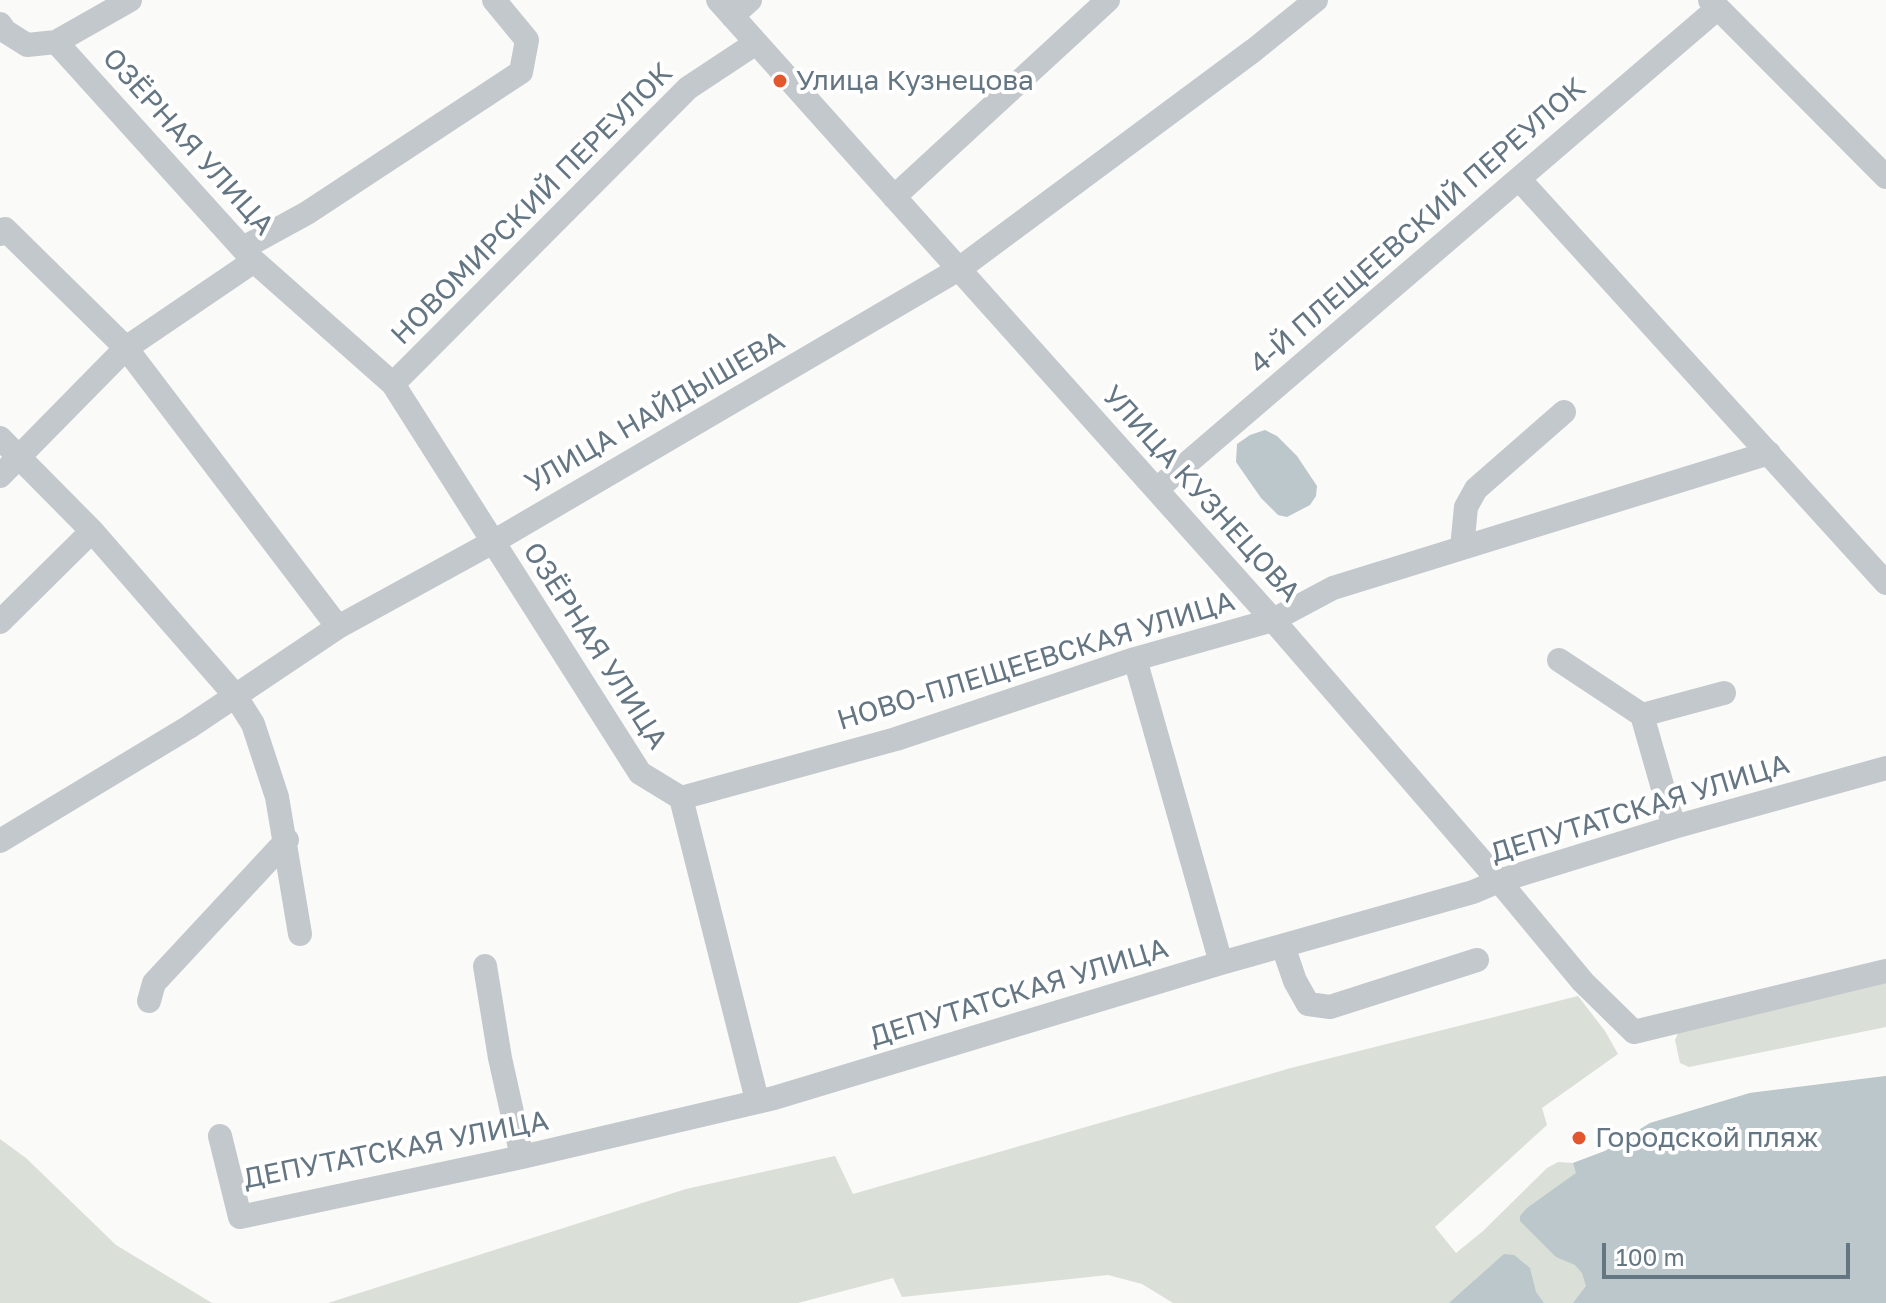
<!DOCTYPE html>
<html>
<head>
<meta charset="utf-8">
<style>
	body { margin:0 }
	#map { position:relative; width:1886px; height:1303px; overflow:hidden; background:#fafaf8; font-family:"Golos Text",sans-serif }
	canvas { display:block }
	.scale { position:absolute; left:1602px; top:1243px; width:248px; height:36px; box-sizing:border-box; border:4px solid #657683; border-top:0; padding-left:10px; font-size:24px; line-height:28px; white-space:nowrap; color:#657683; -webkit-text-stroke:6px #fff; paint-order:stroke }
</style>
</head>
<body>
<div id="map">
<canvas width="1886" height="1303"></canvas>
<div class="scale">100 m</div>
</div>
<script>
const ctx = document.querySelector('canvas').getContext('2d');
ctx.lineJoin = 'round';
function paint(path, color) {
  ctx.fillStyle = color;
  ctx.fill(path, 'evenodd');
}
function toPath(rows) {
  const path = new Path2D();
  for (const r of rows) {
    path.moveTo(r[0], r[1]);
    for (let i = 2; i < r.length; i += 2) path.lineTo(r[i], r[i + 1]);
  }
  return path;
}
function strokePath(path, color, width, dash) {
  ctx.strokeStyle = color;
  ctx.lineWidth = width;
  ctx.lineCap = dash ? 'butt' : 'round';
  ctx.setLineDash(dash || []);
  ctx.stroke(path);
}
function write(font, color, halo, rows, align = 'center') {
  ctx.font = font + ' "Golos Text",sans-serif';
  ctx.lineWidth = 8;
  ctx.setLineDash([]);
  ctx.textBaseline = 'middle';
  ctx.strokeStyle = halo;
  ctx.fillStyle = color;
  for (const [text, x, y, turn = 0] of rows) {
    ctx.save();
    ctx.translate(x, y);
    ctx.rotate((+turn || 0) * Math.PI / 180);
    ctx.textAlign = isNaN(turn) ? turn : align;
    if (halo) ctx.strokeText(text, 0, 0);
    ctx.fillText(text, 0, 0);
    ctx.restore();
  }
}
const green = toPath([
	[1886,979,1886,1027,1689,1067,1680,1063,1675,1040,1678,1033],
	[1578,996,1605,1031,1618,1054,1542,1108,1547,1125,1435,1227,1456,1253,1483,1231,1547,1168,1558,1162,1573,1163,1605,1151,1650,1123,1750,1093,1886,1076,1886,1303,1173,1303,1142,1284,1108,1275,902,1297,893,1278,798,1303,328,1303,686,1189,835,1156,853,1194,1291,1068],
	[0,1139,26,1158,116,1245,212,1303,0,1303]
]);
const water = toPath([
	[1265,430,1277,436,1297,456,1317,486,1316,496,1310,505,1287,517,1278,515,1261,498,1236,462,1237,444,1250,435],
	[1886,1076,1886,1303,1573,1303,1586,1286,1582,1273,1575,1265,1556,1257,1520,1221,1520,1216,1527,1208,1576,1173,1573,1163,1605,1151,1650,1123,1750,1093],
	[1504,1254,1514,1255,1530,1268,1536,1292,1544,1303,1449,1303]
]);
const minor = toPath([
	[718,0,1273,620,1499,881,1583,982,1634,1032,1886,971],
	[1710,0,1886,177],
	[732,16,750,0],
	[0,24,5,31,27,45,56,42,254,261,393,384,640,773,681,798,757,1100],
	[56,42,130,0],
	[1519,179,1886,583],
	[894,197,1108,0],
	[0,234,5,229,126,348,338,627],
	[243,248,307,213,521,72,527,40,494,0],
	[393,384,688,88,756,43],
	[0,438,92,531,234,694,253,724,277,797,300,934],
	[0,476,126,348,254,261],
	[1157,489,1718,8],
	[1462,548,1466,507,1476,489,1564,412],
	[0,622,92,531],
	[1135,659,1221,963],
	[1559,660,1642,715],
	[681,798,896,739,1135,659,1273,620,1333,588,1769,453],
	[1674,827,1642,715,1724,693],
	[0,841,189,727,338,627,493,542,959,269,1254,50,1316,0],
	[1283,946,1295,981,1308,1004,1330,1007,1477,960],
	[485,966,500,1058,522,1157],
	[149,1001,154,983,287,840],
	[220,1136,240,1217,522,1157,774,1098,1221,963,1473,892,1499,881,1674,827,1886,768]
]);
const markers = [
	[780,81,8,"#e4572e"],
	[1579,1138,8,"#e4572e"]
];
const poiNames = [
	["Улица Кузнецова",796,81],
	["Городской пляж",1595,1138]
];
const streetNames = [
	["ОЗЁРНАЯ УЛИЦА",188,142,48],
	["НОВОМИРСКИЙ ПЕРЕУЛОК",532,204,-45],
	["4-Й ПЛЕЩЕЕВСКИЙ ПЕРЕУЛОК",1418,226,-41],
	["УЛИЦА НАЙДЫШЕВА",655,412,-30],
	["УЛИЦА КУЗНЕЦОВА",1201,494,48],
	["ОЗЁРНАЯ УЛИЦА",595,646,57],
	["НОВО-ПЛЕЩЕЕВСКАЯ УЛИЦА",1036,661,-17],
	["ДЕПУТАТСКАЯ УЛИЦА",1640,809,-17],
	["ДЕПУТАТСКАЯ УЛИЦА",1019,993,-17],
	["ДЕПУТАТСКАЯ УЛИЦА",396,1150,-11]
];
paint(green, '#dadfd7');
paint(water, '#bbc7cb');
strokePath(minor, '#c3c8cc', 24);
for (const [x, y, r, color] of markers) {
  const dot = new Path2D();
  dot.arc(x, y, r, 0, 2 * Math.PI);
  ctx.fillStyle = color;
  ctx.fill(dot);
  strokePath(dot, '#fff', 3);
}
write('28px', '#657683', '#fff', poiNames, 'left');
write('28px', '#657683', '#fff', streetNames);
</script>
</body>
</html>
